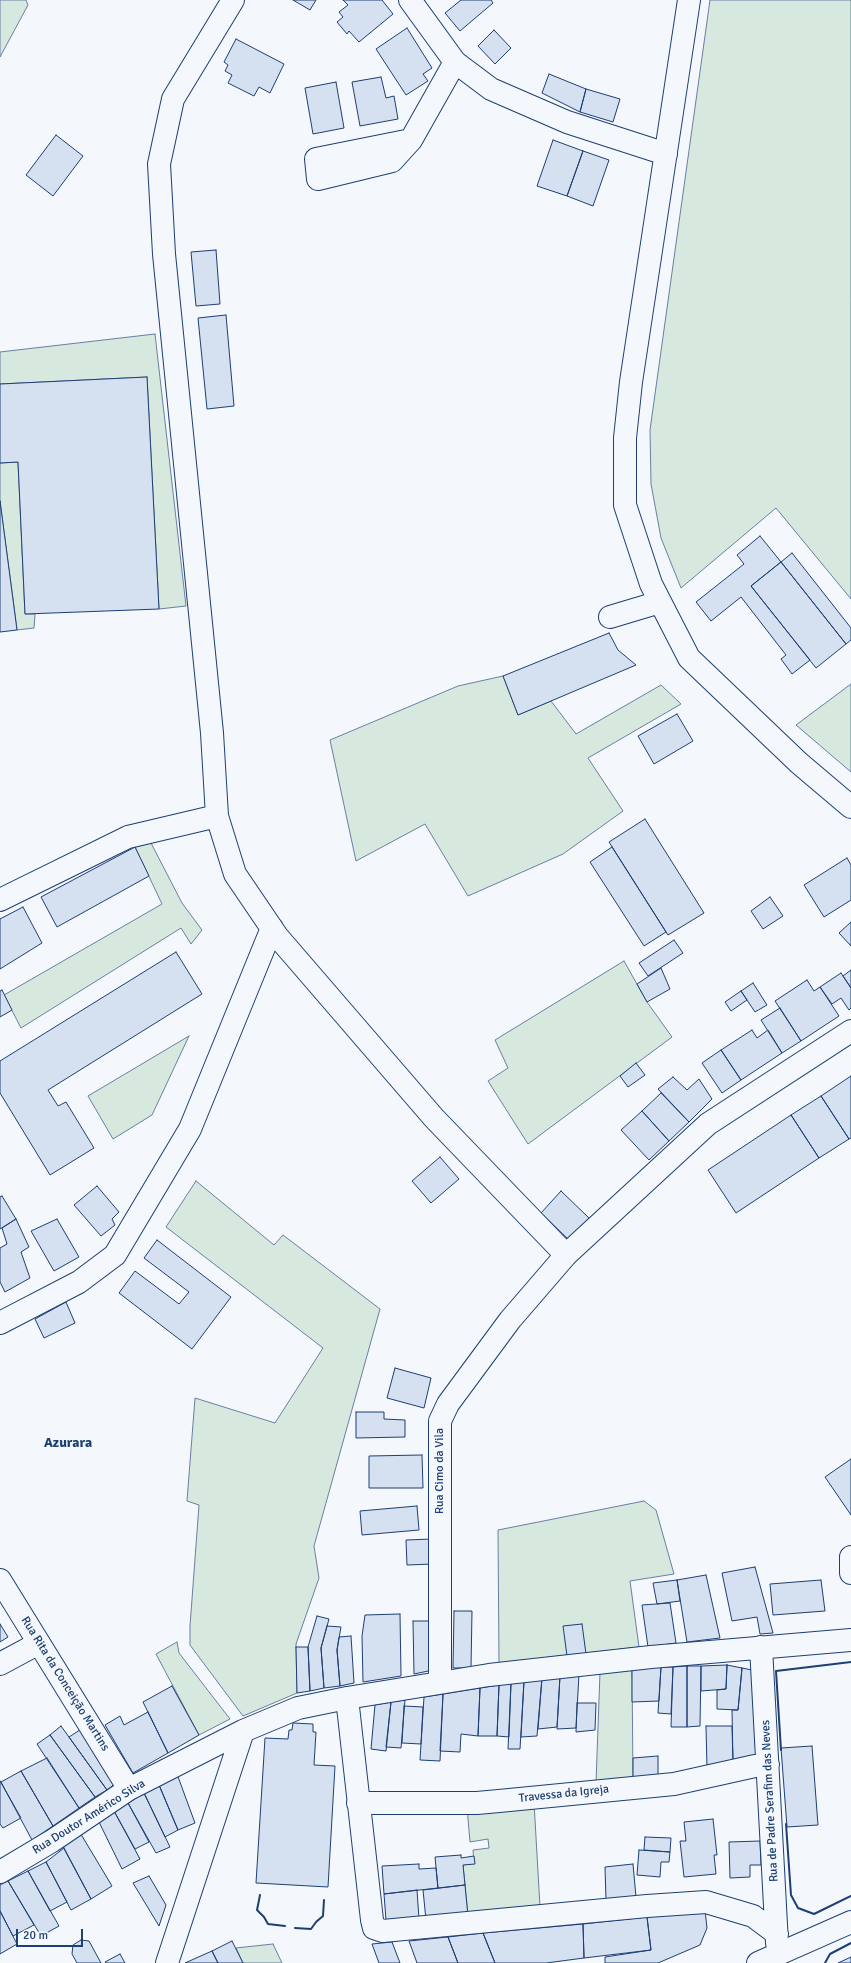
<!DOCTYPE html>
<html>
<head>
<meta charset="utf-8">
<style>
	body { margin:0 }
	#map { position:relative; width:851px; height:1963px; overflow:hidden; background:#f4f7fb; font-family:Signika,sans-serif }
	canvas { display:block }
	.scale { position:absolute; left:16px; top:1929px; width:67px; height:18px; box-sizing:border-box; border:2px solid #1d3f73; border-top:0; padding-left:5px; font-size:12px; line-height:14px; white-space:nowrap; color:#1d3f73; -webkit-text-stroke:3px #f4f7fb; paint-order:stroke }
</style>
</head>
<body>
<div id="map">
<canvas width="851" height="1963"></canvas>
<div class="scale">20 m</div>
</div>
<script>
const ctx = document.querySelector('canvas').getContext('2d');
ctx.lineJoin = 'round';
function paint(path, color) {
  ctx.fillStyle = color;
  ctx.fill(path, 'evenodd');
}
function toPath(rows) {
  const path = new Path2D();
  for (const r of rows) {
    path.moveTo(r[0], r[1]);
    for (let i = 2; i < r.length; i += 2) path.lineTo(r[i], r[i + 1]);
  }
  return path;
}
function strokePath(path, color, width, dash) {
  ctx.strokeStyle = color;
  ctx.lineWidth = width;
  ctx.lineCap = dash ? 'butt' : 'round';
  ctx.setLineDash(dash || []);
  ctx.stroke(path);
}
function write(font, color, halo, rows, align = 'center') {
  ctx.font = font + ' Signika,sans-serif';
  ctx.lineWidth = 3;
  ctx.setLineDash([]);
  ctx.textBaseline = 'middle';
  ctx.strokeStyle = halo;
  ctx.fillStyle = color;
  for (const [text, x, y, turn = 0] of rows) {
    ctx.save();
    ctx.translate(x, y);
    ctx.rotate((+turn || 0) * Math.PI / 180);
    ctx.textAlign = isNaN(turn) ? turn : align;
    if (halo) ctx.strokeText(text, 0, 0);
    ctx.fillText(text, 0, 0);
    ctx.restore();
  }
}
const green = toPath([
	[0,0,26,0,28,5,0,57,0,0],
	[710,0,851,0,851,599,776,508,681,588,661,538,651,484,650,430,710,0],
	[155,334,186,606,159,609,147,377,0,384,0,352,155,334],
	[18,462,25,614,35,614,34,628,17,630,0,501,0,463,18,462],
	[503,676,518,715,551,701,576,734,661,685,681,704,588,758,623,811,563,854,468,896,425,824,356,861,330,740,458,686,503,676],
	[851,684,851,772,796,725,851,684],
	[151,843,182,903,202,930,191,944,181,928,21,1028,4,995,162,904,135,847,151,843],
	[624,961,647,1002,672,1037,528,1144,488,1081,508,1068,495,1040,624,961],
	[189,1036,152,1115,113,1139,88,1096,189,1036],
	[196,1181,274,1245,283,1235,380,1309,314,1546,319,1578,296,1644,297,1693,243,1716,190,1645,190,1626,199,1505,187,1501,195,1398,275,1423,323,1348,166,1227,196,1181],
	[644,1501,656,1510,674,1574,630,1581,639,1647,499,1663,498,1530,644,1501],
	[177,1642,179,1653,230,1719,199,1735,156,1654,177,1642],
	[632,1668,633,1780,596,1783,600,1672,632,1668],
	[534,1802,540,1907,468,1916,463,1865,474,1863,473,1850,489,1848,488,1839,470,1842,467,1807,534,1802],
	[273,1944,282,1963,243,1963,236,1948,273,1944]
]);
const building = toPath([
	[293,0,316,0,310,10,293,0],
	[343,0,382,0,393,14,359,42,349,31,347,34,337,22,343,17,339,12,348,5,343,0],
	[461,0,491,0,493,3,460,31,445,13,461,0],
	[407,28,432,68,423,74,428,81,406,95,376,49,407,28],
	[494,30,511,48,495,64,478,46,494,30],
	[236,39,284,64,270,93,259,87,254,96,228,83,232,75,225,71,228,65,224,62,236,39],
	[549,74,586,89,580,112,542,93,549,74],
	[381,77,386,98,394,96,398,119,360,126,352,82,381,77],
	[336,82,344,128,313,134,305,88,336,82],
	[586,89,620,99,613,122,580,112,586,89],
	[56,135,83,156,53,196,26,175,56,135],
	[553,140,583,151,567,196,537,186,553,140],
	[583,151,609,160,593,206,567,196,583,151],
	[216,250,220,304,196,306,191,252,216,250],
	[226,315,234,406,207,409,198,318,226,315],
	[147,377,159,609,25,614,18,462,0,463,0,384,147,377],
	[0,501,17,630,0,632,0,501],
	[760,536,781,562,751,586,810,660,792,674,781,659,786,655,741,597,711,621,696,602,744,564,737,555,760,536],
	[792,553,851,628,851,640,846,644,781,562,792,553],
	[781,562,846,644,816,668,751,586,781,562],
	[609,633,618,650,636,665,518,715,503,676,609,633],
	[677,714,693,741,654,764,638,736,677,714],
	[645,819,704,913,668,935,609,842,645,819],
	[135,847,149,876,57,927,41,897,135,847],
	[612,847,666,932,644,946,590,862,612,847],
	[847,858,851,865,851,900,824,917,804,885,847,858],
	[770,897,783,916,763,929,751,911,770,897],
	[23,907,42,943,0,969,0,919,23,907],
	[851,922,851,946,839,933,851,922],
	[674,940,683,953,648,976,639,963,674,940],
	[176,952,202,994,48,1090,58,1106,66,1102,94,1148,50,1175,0,1093,0,1061,176,952],
	[661,968,670,989,647,1002,637,984,661,968],
	[851,970,851,988,843,976,851,970],
	[841,973,851,988,851,1008,849,1010,841,998,832,1004,820,987,841,973],
	[807,980,814,991,820,987,839,1016,801,1041,775,1001,807,980],
	[753,983,767,1005,755,1012,741,991,753,983],
	[2,990,12,1010,0,1017,0,991,2,990],
	[741,991,747,1000,731,1011,725,1002,741,991],
	[780,1008,801,1041,782,1053,761,1020,780,1008],
	[752,1030,757,1038,768,1030,782,1053,741,1080,721,1050,752,1030],
	[721,1050,741,1080,722,1093,702,1063,721,1050],
	[636,1063,645,1075,628,1087,620,1076,636,1063],
	[851,1076,851,1138,849,1139,821,1096,851,1076],
	[673,1077,687,1090,699,1079,712,1099,689,1122,658,1089,673,1077],
	[661,1093,689,1122,669,1141,642,1111,661,1093],
	[821,1096,849,1139,819,1158,791,1115,821,1096],
	[642,1111,669,1141,649,1160,621,1130,642,1111],
	[791,1115,819,1158,736,1213,708,1170,791,1115],
	[440,1157,459,1179,431,1203,412,1181,440,1157],
	[97,1186,119,1212,112,1219,115,1225,101,1236,74,1205,97,1186],
	[561,1191,589,1218,569,1240,541,1213,561,1191],
	[2,1196,16,1219,0,1229,0,1197,2,1196],
	[16,1219,29,1247,21,1252,30,1278,5,1292,0,1282,0,1248,7,1244,2,1228,16,1219],
	[57,1219,79,1257,54,1271,31,1231,57,1219],
	[157,1240,231,1297,192,1349,119,1293,135,1271,179,1304,189,1292,144,1258,157,1240],
	[66,1302,75,1323,44,1338,35,1319,66,1302],
	[395,1368,431,1378,424,1408,387,1398,395,1368],
	[356,1412,384,1412,384,1419,405,1420,405,1437,356,1438,356,1412],
	[422,1455,423,1488,369,1488,369,1456,422,1455],
	[851,1459,851,1515,825,1477,851,1459],
	[417,1506,419,1530,362,1535,360,1511,417,1506],
	[432,1539,433,1564,407,1565,406,1540,432,1539],
	[755,1567,773,1633,760,1634,757,1617,732,1621,722,1573,755,1567],
	[706,1575,720,1638,687,1642,677,1580,706,1575],
	[677,1580,680,1601,657,1604,653,1583,677,1580],
	[821,1580,825,1611,773,1615,770,1584,821,1580],
	[670,1603,676,1643,648,1647,642,1605,670,1603],
	[454,1611,472,1611,471,1668,453,1668,454,1611],
	[400,1614,401,1676,363,1682,362,1636,365,1615,400,1614],
	[317,1616,329,1619,321,1648,324,1688,310,1691,308,1647,317,1616],
	[413,1621,432,1621,433,1670,414,1674,413,1621],
	[0,1624,8,1637,0,1642,0,1624],
	[582,1624,586,1654,567,1656,563,1626,582,1624],
	[327,1626,341,1627,337,1650,340,1686,324,1688,321,1648,327,1626],
	[351,1636,354,1683,340,1686,337,1650,339,1637,351,1636],
	[296,1647,308,1647,310,1691,297,1693,296,1647],
	[727,1665,726,1689,701,1691,701,1666,727,1665],
	[727,1665,742,1668,738,1710,717,1709,717,1690,726,1689,727,1665],
	[687,1666,687,1727,671,1727,673,1667,687,1666],
	[687,1666,701,1666,700,1726,687,1727,687,1666],
	[661,1667,659,1701,632,1702,632,1668,661,1667],
	[661,1667,673,1667,671,1714,658,1713,661,1667],
	[742,1668,752,1670,756,1758,733,1763,732,1710,738,1710,742,1668],
	[579,1674,576,1728,557,1729,560,1676,579,1674],
	[560,1676,557,1727,538,1729,542,1678,560,1676],
	[542,1678,537,1736,521,1737,524,1681,542,1678],
	[524,1681,520,1749,508,1749,511,1683,524,1681],
	[511,1683,509,1737,497,1736,499,1685,511,1683],
	[499,1685,497,1736,478,1736,480,1688,499,1685],
	[172,1686,199,1735,168,1753,143,1702,172,1686],
	[480,1688,478,1736,461,1734,460,1752,440,1751,443,1694,480,1688],
	[443,1694,440,1761,420,1760,424,1697,443,1694],
	[405,1700,401,1748,386,1747,391,1702,405,1700],
	[391,1702,386,1751,371,1749,375,1705,391,1702],
	[577,1703,596,1703,595,1730,576,1732,577,1703],
	[404,1706,423,1707,421,1744,402,1743,404,1706],
	[148,1712,168,1753,133,1773,105,1725,120,1716,124,1725,148,1712],
	[293,1723,313,1724,313,1732,316,1732,314,1765,335,1766,328,1887,256,1883,265,1738,288,1739,289,1730,292,1730,293,1723],
	[61,1726,107,1790,95,1797,50,1735,61,1726],
	[706,1726,732,1726,733,1763,707,1768,706,1726],
	[83,1728,119,1781,107,1790,69,1737,83,1728],
	[50,1735,95,1797,79,1808,37,1744,50,1735],
	[812,1746,818,1825,787,1827,781,1748,812,1746],
	[658,1756,658,1778,633,1780,633,1758,658,1756],
	[47,1758,79,1808,53,1826,21,1771,47,1758],
	[21,1771,53,1826,32,1840,1,1782,21,1771],
	[177,1774,195,1823,178,1830,159,1785,177,1774],
	[0,1781,21,1818,3,1828,0,1824,0,1781],
	[159,1785,178,1830,165,1837,144,1793,159,1785],
	[144,1793,170,1847,156,1853,128,1803,144,1793],
	[128,1803,149,1842,135,1849,114,1811,128,1803],
	[114,1811,140,1859,122,1869,98,1820,114,1811],
	[713,1819,717,1855,714,1855,716,1874,684,1877,680,1841,686,1841,684,1822,713,1819],
	[79,1831,112,1886,91,1899,62,1845,79,1831],
	[645,1837,671,1838,670,1852,644,1850,645,1837],
	[760,1841,761,1865,750,1865,750,1877,730,1878,729,1842,760,1841],
	[64,1848,91,1899,71,1910,46,1862,64,1848],
	[639,1850,670,1852,669,1862,661,1862,660,1877,637,1875,639,1850],
	[461,1855,461,1858,474,1856,475,1864,463,1865,465,1885,438,1888,435,1857,461,1855],
	[46,1862,67,1902,50,1911,28,1871,46,1862],
	[419,1864,419,1869,436,1868,438,1888,384,1894,382,1866,419,1864],
	[633,1864,636,1897,606,1900,605,1867,633,1864],
	[28,1871,59,1926,41,1936,8,1881,28,1871],
	[149,1876,166,1905,159,1926,133,1883,149,1876],
	[8,1881,34,1925,13,1936,0,1911,0,1885,8,1881],
	[465,1885,468,1916,426,1920,423,1890,465,1885],
	[417,1890,419,1919,386,1920,384,1894,417,1890],
	[705,1910,707,1928,700,1945,658,1963,605,1963,605,1957,651,1950,647,1917,705,1910],
	[0,1911,17,1944,0,1954,0,1911],
	[647,1917,651,1950,584,1958,583,1924,647,1917],
	[583,1924,584,1958,546,1963,495,1963,483,1933,583,1924],
	[483,1933,495,1963,458,1963,448,1937,483,1933],
	[448,1937,458,1963,417,1963,409,1941,448,1937],
	[81,1940,89,1941,101,1963,77,1963,72,1954,73,1945,81,1940],
	[232,1941,243,1963,218,1963,212,1951,232,1941],
	[392,1942,400,1963,379,1963,372,1944,392,1942],
	[212,1951,218,1963,185,1963,212,1951],
	[120,1954,125,1963,106,1963,105,1962,120,1954],
	[851,1957,851,1963,838,1963,851,1957]
]);
const minor = toPath([
	[233,0,173,99,159,164,164,254,212,733,217,816,235,874,277,936,434,1118,566,1255],
	[410,0,455,62,491,89,567,122,666,154],
	[689,0,631,382,625,438,625,505,651,584,689,658,799,763,851,807],
	[411,140,392,161,318,179,316,159,411,140,455,62],
	[610,617,660,602],
	[0,900,128,837,217,816],
	[0,1323,79,1282,115,1255,190,1129,272,928],
	[851,1557,851,1573],
	[0,1580,129,1789],
	[761,1647,777,1943],
	[0,1664,39,1643],
	[440,1682,440,1421,448,1404,510,1320,566,1255,708,1124,851,1031],
	[347,1698,372,1920,374,1928,383,1931,647,1906,706,1902,753,1916,777,1934],
	[358,1803,477,1803,499,1801,674,1784,755,1766,768,1765],
	[0,1872,52,1841,129,1789,243,1731,298,1708,347,1698,489,1675,651,1657,851,1640],
	[167,1963,243,1731]
]);
const major = toPath([
	[758,1963,851,1922]
]);
const wall = toPath([
	[781,1750,776,1671,851,1662],
	[786,1824,791,1895,798,1908,814,1914,851,1896],
	[260,1895,257,1910,264,1917,268,1924,285,1926],
	[295,1928,311,1929,316,1922,323,1916,324,1900],
	[825,1963,830,1954,851,1943]
]);
const streetNames = [
	["Rua Cimo da Vila",440,1471,-90],
	["Rua Rita da Conceição Martins",65,1684,58],
	["Travessa da Igreja",564,1794,-6],
	["Rua de Padre Serafim das Neves",770,1801,-93],
	["Rua Doutor Américo Silva",89,1817,-32]
];
const quarterNames = [
	["Azurara",68,1443]
];
paint(green, '#d7e8df');
strokePath(green, '#687fa3', 1);
paint(building, '#d5e0f0');
strokePath(building, '#1d3f73', 1);
strokePath(minor, '#1d3f73', 24);
strokePath(major, '#1d3f73', 24);
strokePath(minor, '#f4f7fb', 22);
strokePath(major, '#f4f7fb', 22);
strokePath(wall, '#1d3f73', 2);
write('12px', '#1d3f73', '#f4f7fb', streetNames);
write('bold 14px', '#1d3f73', '#f4f7fb', quarterNames);
</script>
</body>
</html>
